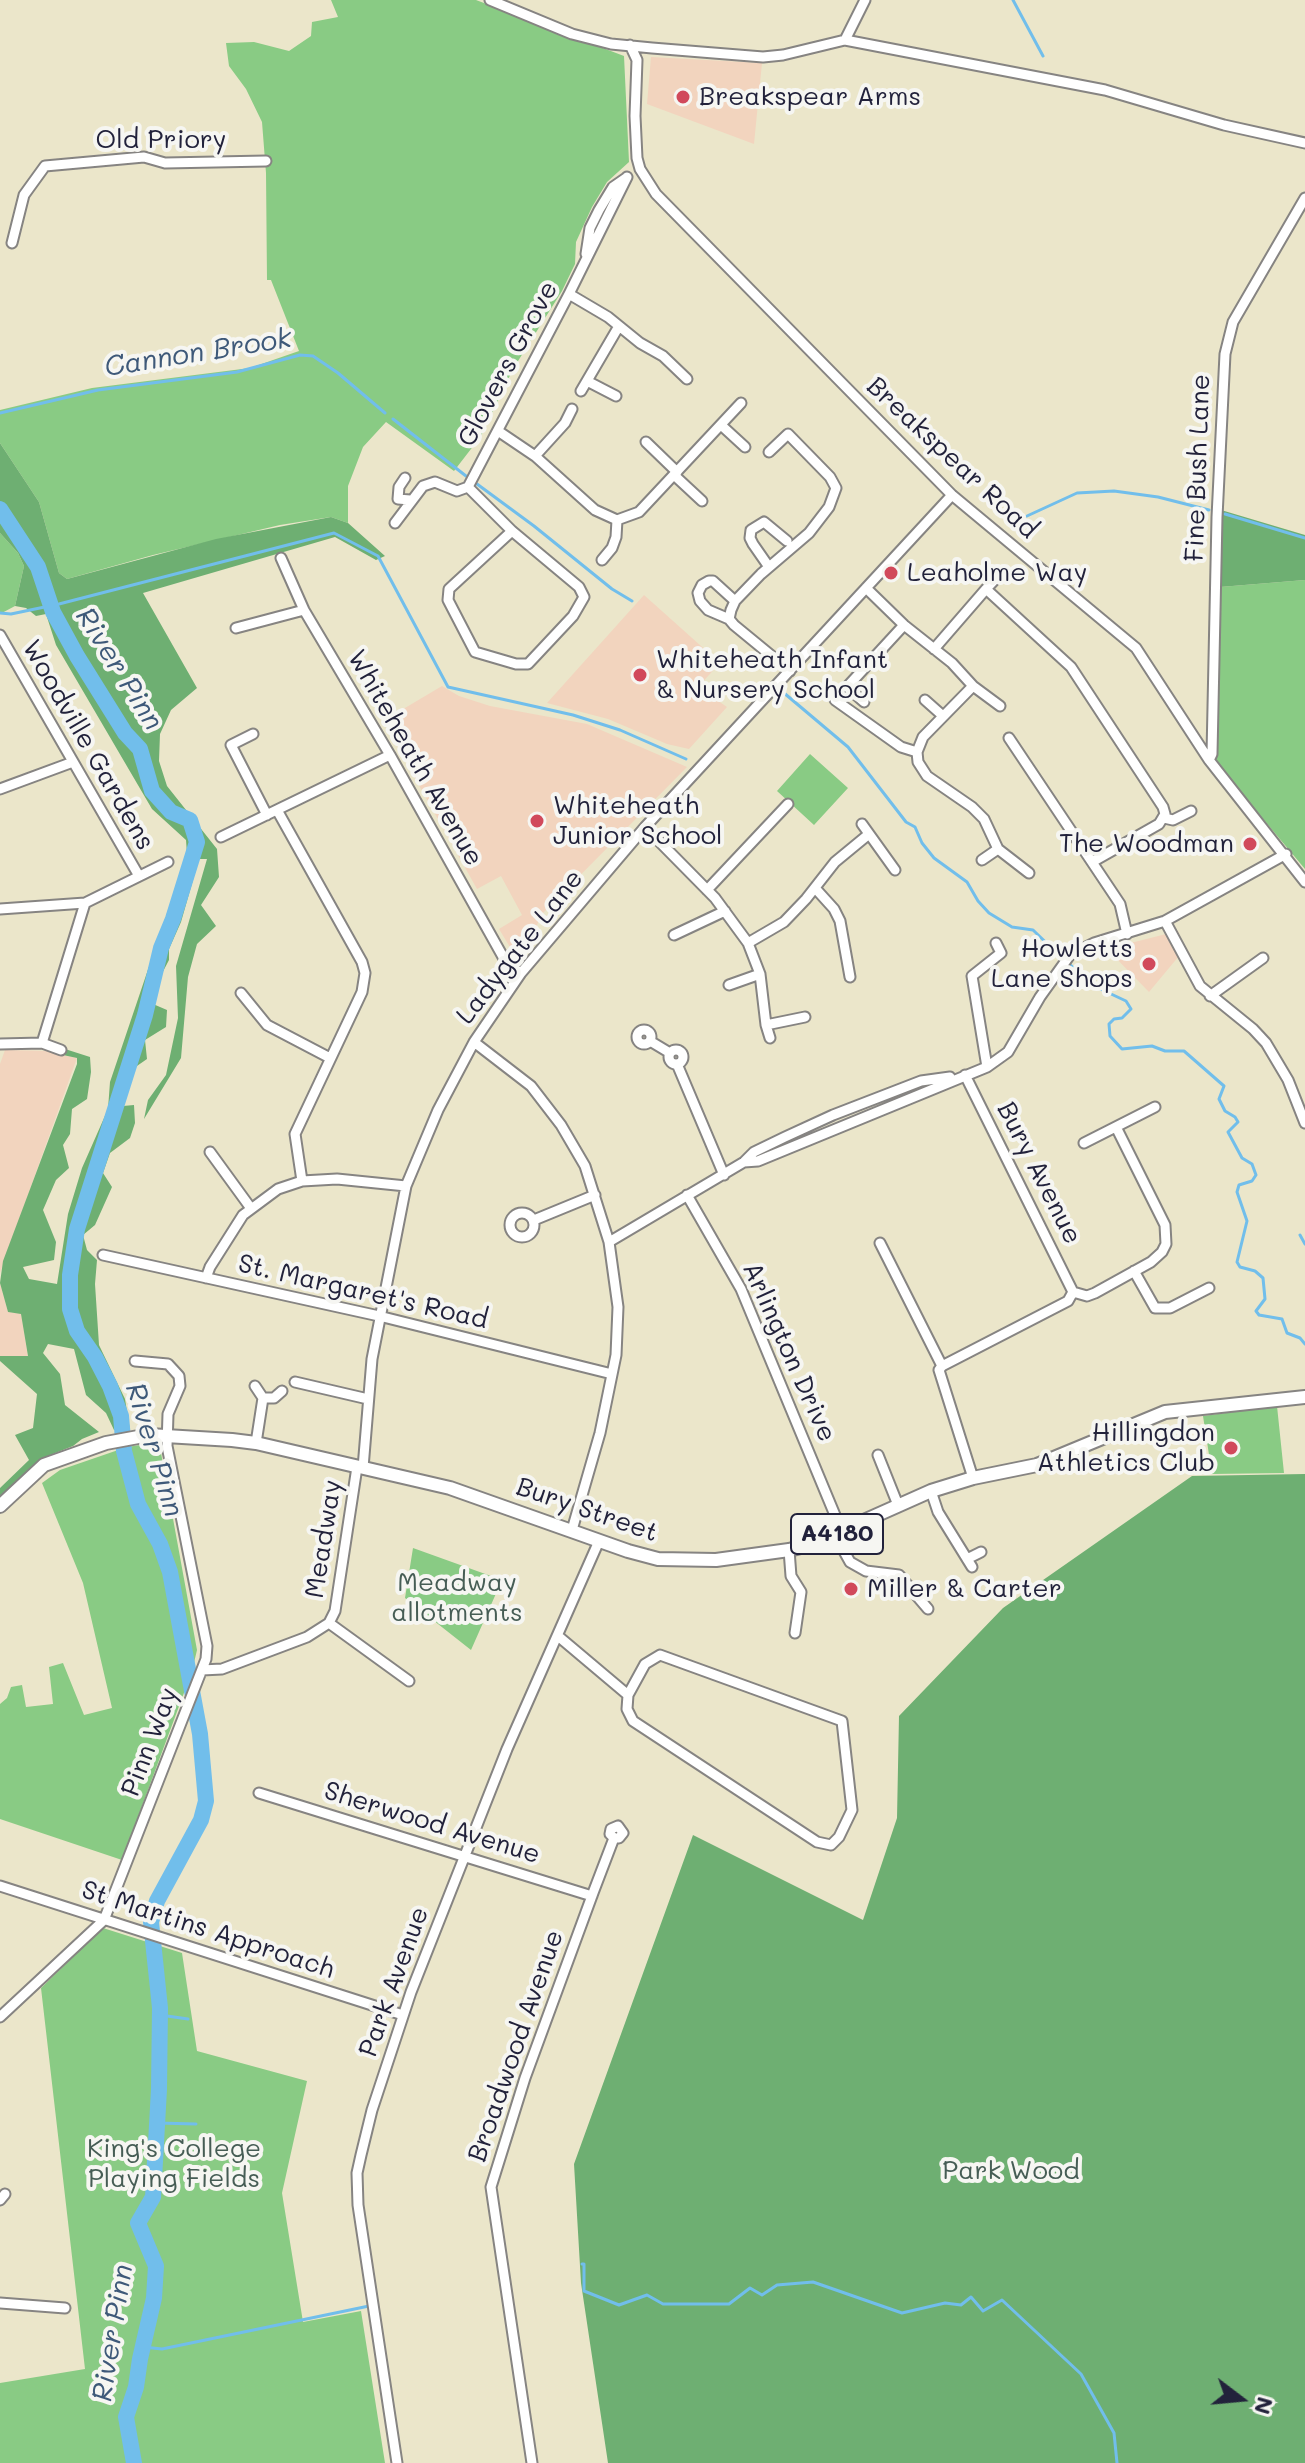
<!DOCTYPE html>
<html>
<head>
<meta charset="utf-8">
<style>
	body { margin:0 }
	#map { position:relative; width:1305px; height:2463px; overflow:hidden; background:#ebe6ca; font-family:Mali,sans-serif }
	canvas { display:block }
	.north { position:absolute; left:1201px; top:2359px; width:80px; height:80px; -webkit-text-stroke:6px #f6f6f2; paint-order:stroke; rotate:106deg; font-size:22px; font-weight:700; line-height:32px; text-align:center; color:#22223b }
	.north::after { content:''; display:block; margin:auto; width:28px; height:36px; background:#22223b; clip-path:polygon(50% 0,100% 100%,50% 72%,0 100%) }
</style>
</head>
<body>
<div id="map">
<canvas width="1305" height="2463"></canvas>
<div class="north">N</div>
</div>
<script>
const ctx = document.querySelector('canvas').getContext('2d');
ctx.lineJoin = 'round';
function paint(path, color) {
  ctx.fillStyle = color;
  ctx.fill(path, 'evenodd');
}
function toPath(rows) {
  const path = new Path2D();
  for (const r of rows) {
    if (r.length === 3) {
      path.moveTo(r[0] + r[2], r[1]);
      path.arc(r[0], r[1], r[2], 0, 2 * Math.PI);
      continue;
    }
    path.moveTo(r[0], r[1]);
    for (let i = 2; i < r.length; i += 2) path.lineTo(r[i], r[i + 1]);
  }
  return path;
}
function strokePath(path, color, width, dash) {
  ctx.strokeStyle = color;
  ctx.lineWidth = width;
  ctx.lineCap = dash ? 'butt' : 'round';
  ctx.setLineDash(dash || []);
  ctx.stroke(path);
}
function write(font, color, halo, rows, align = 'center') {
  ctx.font = font + ' Mali,sans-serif';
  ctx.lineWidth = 8;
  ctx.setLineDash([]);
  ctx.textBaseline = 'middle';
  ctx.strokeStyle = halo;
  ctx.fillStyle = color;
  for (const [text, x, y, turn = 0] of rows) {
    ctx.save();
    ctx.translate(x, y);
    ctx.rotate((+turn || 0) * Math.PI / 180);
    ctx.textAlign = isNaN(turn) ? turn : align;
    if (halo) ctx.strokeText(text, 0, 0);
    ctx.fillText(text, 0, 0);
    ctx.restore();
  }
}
const built = toPath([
	[651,57,762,63,754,144,647,104],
	[644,595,720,663,698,687,727,707,689,749,667,744,608,719,547,703],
	[442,686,459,696,490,706,587,724,687,767,540,916,531,945,524,957,516,957,499,929,522,915,501,876,477,889,383,721],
	[1178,931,1184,950,1149,992,1107,949],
	[5,1050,47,1051,77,1058,0,1273,0,1064],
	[0,1283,8,1312,21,1313,28,1357,0,1356]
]);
const green = toPath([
	[331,0,476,0,624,56,629,162,607,182,592,207,576,242,575,264,562,291,513,369,481,436,454,471,386,422,363,447,348,486,348,523,331,517,280,525,153,555,67,579,59,573,39,502,0,443,0,410,92,388,250,368,299,351,271,280,267,280,266,173,262,122,246,89,229,66,226,43,254,42,289,51,311,36,312,22,338,17],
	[0,533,18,553,24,566,15,606,0,614],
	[1305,580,1305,869,1216,763,1220,587],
	[810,754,848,788,814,825,777,791],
	[1277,1406,1284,1473,1212,1474,1203,1416],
	[159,1442,197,1650,193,1667,179,1610,174,1572,164,1544,141,1503,127,1447],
	[124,1448,138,1504,160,1544,170,1572,176,1610,189,1667,188,1682,122,1860,0,1819,0,1704,7,1698,11,1687,22,1685,26,1707,53,1704,49,1667,63,1663,84,1715,112,1708,83,1583,42,1483,60,1470],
	[413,1548,502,1580,471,1650,405,1598],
	[103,1928,182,1953,197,2051,307,2081,282,2193,303,2322,361,2311,385,2463,0,2463,0,2383,85,2369,41,1988]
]);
const forest = toPath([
	[0,443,39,502,59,573,67,579,216,539,331,517,348,523,385,556,376,560,335,537,143,593,197,688,171,710,160,734,159,761,167,786,217,849,219,877,201,905,216,926,197,944,188,977,181,1058,144,1119,148,1100,166,1075,178,1018,176,966,207,859,199,859,181,922,169,949,169,960,158,981,153,1004,167,1010,166,1027,145,1040,147,1059,134,1068,123,1106,134,1105,135,1123,130,1138,110,1153,103,1173,112,1187,95,1225,83,1235,87,1250,97,1260,95,1284,99,1345,125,1399,130,1430,114,1430,106,1413,86,1395,74,1349,48,1344,43,1353,60,1374,65,1405,99,1432,82,1439,73,1446,40,1459,3,1499,0,1498,0,1488,29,1460,15,1435,33,1428,37,1394,0,1361,0,1356,28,1356,21,1314,8,1312,0,1283,3,1261,77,1064,77,1058,63,1055,65,1049,90,1057,91,1072,87,1099,72,1109,70,1134,63,1145,69,1168,56,1180,43,1210,56,1242,54,1260,23,1267,29,1279,57,1284,68,1214,82,1168,108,1109,110,1082,187,854,186,840,152,809,56,645,46,614,36,616,26,608,15,606,24,566,18,553,0,533],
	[1221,510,1305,535,1305,580,1220,587],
	[1305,1474,1305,2463,608,2463,581,2283,574,2164,693,1835,863,1920,897,1818,899,1716,1003,1608,1192,1476]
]);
const stream = toPath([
	[1013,0,1043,56],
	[0,413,98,390,237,372,300,355,313,356,338,373,385,413],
	[393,419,466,476],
	[477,484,534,526,612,589,632,601],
	[1225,514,1305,538],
	[1027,516,1077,493,1114,491,1158,497,1209,510],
	[0,613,11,614,59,604,334,533,378,556,448,687,573,715,620,730,686,759],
	[784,693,848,747,906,822,915,827,922,843,934,858,967,882,978,901,989,913,1012,927,1033,930,1063,959],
	[1069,964,1094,986,1126,1001,1131,1009,1122,1018,1114,1019,1109,1024,1110,1036,1122,1049,1152,1046,1165,1051,1184,1051,1224,1086,1219,1099,1225,1111,1235,1117,1238,1122,1228,1132,1242,1158,1252,1164,1256,1175,1252,1181,1239,1185,1237,1192,1247,1221,1237,1262,1240,1267,1255,1271,1263,1278,1265,1299,1256,1311,1259,1315,1282,1319,1287,1333,1300,1338,1305,1344],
	[1300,1235,1305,1244],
	[160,2015,188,2019],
	[157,2123,196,2124],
	[582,2264,584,2264,584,2291,619,2305,647,2295,663,2304,729,2304,750,2288,762,2295,777,2285,813,2282,902,2313,945,2303,961,2305,971,2297,983,2311,1002,2300,1081,2374,1114,2433,1117,2463],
	[143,2347,162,2349,369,2306]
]);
const river = toPath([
	[0,509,38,567,53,612,77,656,125,733,140,749,152,791,171,812,190,820,197,842,173,919,161,948,145,1015,77,1229,70,1275,70,1309,77,1331,95,1357,110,1386,121,1416,124,1451,138,1504,160,1544,170,1572,200,1734,206,1801,201,1820,157,1901,151,1922,160,2008,159,2089,153,2197,138,2223,156,2266,154,2298,140,2359,136,2387,126,2417,134,2463]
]);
const minor = toPath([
	[490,0,572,34,611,44,652,48,763,57,783,55,845,40,1105,90,1224,125,1305,143],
	[845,40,865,0],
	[630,45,637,60,635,116,637,158,640,169,656,194,952,495,1136,648,1209,760,1305,882],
	[12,243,24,195,45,166,144,157,165,163,266,161],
	[586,254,590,228,599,210,613,187,626,178],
	[569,294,608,317,640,343,663,356,687,379],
	[587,381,616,396],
	[581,391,619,326],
	[721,425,745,447],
	[498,431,535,456,595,510,617,520,639,512,741,403],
	[646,442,677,472],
	[769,452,788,434,830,477,836,488,829,507,809,533,761,574,735,601,731,610,729,619,734,625,790,671],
	[535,456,565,423,572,409],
	[674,475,702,501],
	[405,478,399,487,398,499,410,500],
	[468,487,512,531,579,587,584,597,573,616,528,664,516,664,475,652,448,600,449,589,512,531],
	[468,487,569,294,627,177],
	[395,523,423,486,435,482,457,491,468,487],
	[281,558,304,610,390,755,507,964,521,973],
	[602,560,612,548,616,537,617,520],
	[769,567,753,544,750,538,751,530,764,522,787,541],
	[866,588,904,625,952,663,973,686,1000,706],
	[986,589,1001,573],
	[729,619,708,610,700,601,698,593,702,585,709,581,713,581,735,601],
	[236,628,304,610],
	[0,635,139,876],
	[934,649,986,589,1071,667,1163,807,1165,814,1159,824,1092,862],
	[835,700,901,747,917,752],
	[925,700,943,716],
	[864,702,847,687,904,625],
	[253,734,231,745,267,815],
	[1009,738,1120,904,1127,934],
	[917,752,918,762,927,776,972,807,984,819,998,849,1029,873],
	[917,752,923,737,973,686],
	[1209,760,1212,754,1217,517,1225,354,1233,322,1305,198],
	[0,789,73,762],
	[277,810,362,962,365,973,362,992,295,1134,302,1181],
	[1164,818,1173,820,1191,811],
	[862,824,895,870],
	[645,827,715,898,748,943,760,974,766,1025,770,1038],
	[221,837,390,755],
	[982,860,998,849],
	[815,888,834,909,840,921,850,977],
	[707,890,788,804],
	[0,909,85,903],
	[1165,921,1200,986,1253,1029,1266,1043,1288,1080,1305,1123],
	[674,935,725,911],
	[748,943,784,922,806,899,835,862,869,834],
	[729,985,760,974],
	[241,993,267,1025,330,1058],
	[1210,996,1263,958],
	[766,1025,805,1017],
	[644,1037,7],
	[650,1041,670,1053],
	[474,1042,531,1086,561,1125,585,1166,609,1242,618,1307,616,1355,600,1433,572,1530],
	[42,1043,85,903,168,862],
	[0,1044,42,1043,61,1050],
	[676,1057,7],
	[677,1064,724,1175],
	[987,1067,972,976,1001,953,996,943],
	[965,1075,1073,1292],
	[1084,1143,1155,1107],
	[210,1152,250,1207],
	[744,1162,758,1161,987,1067,1008,1052,1040,997,1070,955,1094,943,1165,921,1286,854],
	[687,1195,741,1289,842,1532],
	[522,1225,12],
	[534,1220,595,1195],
	[609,1242,744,1162,754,1152,785,1137,833,1115,921,1081,950,1077],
	[880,1243,942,1366],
	[103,1255,379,1316,612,1374],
	[1134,1271,1155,1308,1170,1308,1209,1288],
	[206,1278,210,1267,243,1215,278,1189,302,1181,337,1179,406,1186],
	[1073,1292,1087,1296,1095,1293,1151,1262,1162,1252,1166,1244,1165,1225,1116,1127],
	[942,1366,1068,1301,1073,1292],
	[942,1366,939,1370,973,1478],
	[295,1382,368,1399],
	[255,1386,263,1398,274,1398,282,1391],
	[256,1443,263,1398],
	[878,1455,898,1505],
	[363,1468,372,1359,406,1186,438,1110,474,1042,521,973,645,827,952,495],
	[931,1491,938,1512,972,1567],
	[835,1535,850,1562,866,1571,899,1575,928,1609],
	[789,1550,791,1576,801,1592,795,1633],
	[967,1559,981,1552],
	[329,1623,409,1681],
	[558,1636,628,1695,627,1709,633,1721,817,1842,831,1845,839,1837,852,1810,842,1721,660,1655,645,1664,628,1695],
	[202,1670,222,1669,307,1637,329,1623,335,1611,357,1467],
	[259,1793,592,1896],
	[0,1886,403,2015],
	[0,2017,104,1920,206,1659,207,1646,167,1446,168,1414,180,1386,179,1376,168,1364,135,1361],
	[0,2200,5,2194],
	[0,2303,65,2308],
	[397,2463,358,2205,357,2173,361,2155,372,2110,411,1992,507,1749,599,1541],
	[532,2463,491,2187,525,2078,593,1893,614,1838,619,1838,623,1833,618,1826,611,1829,610,1834,614,1838]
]);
const major = toPath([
	[0,1506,44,1465,106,1443,149,1435,232,1440,256,1443,450,1488,628,1551,658,1559,716,1560,789,1550,812,1544,931,1491,973,1478,1037,1465,1165,1412,1305,1397]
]);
const markers = [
	[683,97,8,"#d1495b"],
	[891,573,8,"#d1495b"],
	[640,675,8,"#d1495b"],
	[537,821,8,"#d1495b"],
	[1250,844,8,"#d1495b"],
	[1149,964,8,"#d1495b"],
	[1231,1448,8,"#d1495b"],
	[851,1589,8,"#d1495b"]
];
const shields = [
	[837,1534,92]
];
const shieldNames = [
	["A4180",837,1534]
];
const poiNames = [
	["Breakspear Arms",699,97],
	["Leaholme Way",907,573],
	["Whiteheath Infant",656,660],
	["& Nursery School",656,690],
	["Whiteheath",553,806],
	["Junior School",553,836],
	["The Woodman",1234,844,"right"],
	["Howletts",1133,949,"right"],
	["Lane Shops",1133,979,"right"],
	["Hillingdon",1215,1433,"right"],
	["Athletics Club",1215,1463,"right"],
	["Miller & Carter",867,1589]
];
const streetNames = [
	["Old Priory",161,140],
	["Glovers Grove",508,364,-62],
	["Breakspear Road",952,458,43],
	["Fine Bush Lane",1198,468,-88],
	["Woodville Gardens",88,745,60],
	["Whiteheath Avenue",415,758,60],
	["Ladygate Lane",520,947,-52],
	["Bury Avenue",1039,1173,63],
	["St. Margaret's Road",363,1292,13],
	["Arlington Drive",789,1352,66],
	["Bury Street",587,1510,19],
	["Meadway",324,1539,-81],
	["Pinn Way",150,1742,-69],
	["Sherwood Avenue",432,1823,17],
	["St Martins Approach",208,1930,18],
	["Park Avenue",394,1982,-70],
	["Broadwood Avenue",516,2046,-71]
];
const parkNames = [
	["Meadway",457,1583],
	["allotments",457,1613],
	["King's College",174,2149],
	["Playing Fields",174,2179],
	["Park Wood",1011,2171]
];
const waterNames = [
	["Cannon Brook",198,353,-9],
	["River Pinn",119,669,58],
	["River Pinn",154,1450,73],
	["River Pinn",113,2333,-81]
];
paint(built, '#f2d4be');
paint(green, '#89cb84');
paint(forest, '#6eaf72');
strokePath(stream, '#71beeb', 3);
strokePath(river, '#71beeb', 16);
strokePath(minor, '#868482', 13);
strokePath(major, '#868482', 16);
strokePath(minor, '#fff', 9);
strokePath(major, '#fff', 12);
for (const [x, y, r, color] of markers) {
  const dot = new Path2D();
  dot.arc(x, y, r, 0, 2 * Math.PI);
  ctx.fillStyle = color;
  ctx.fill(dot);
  strokePath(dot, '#f6f6f2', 3);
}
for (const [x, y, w] of shields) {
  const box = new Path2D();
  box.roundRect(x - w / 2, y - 20, w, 40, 6);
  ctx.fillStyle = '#f6f6f2';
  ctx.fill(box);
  strokePath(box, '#22223b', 2);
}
write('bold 24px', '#22223b', null, shieldNames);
write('26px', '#22223b', '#f6f6f2', poiNames, 'left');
write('26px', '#22223b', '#f6f6f2', streetNames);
write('26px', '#465d55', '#f6f6f2', parkNames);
write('italic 28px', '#3e5979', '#f6f6f2', waterNames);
</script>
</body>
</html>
